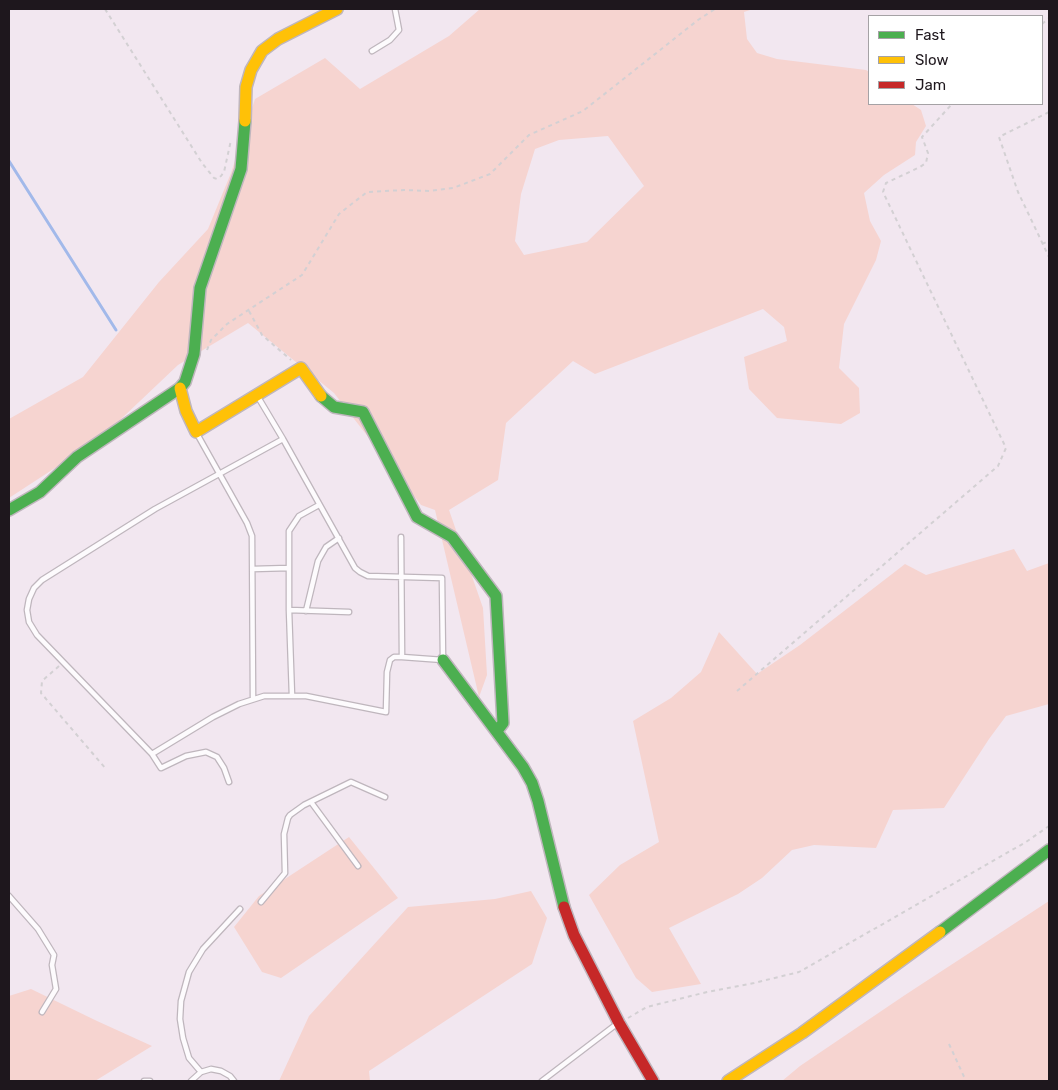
<!DOCTYPE html>
<html>
<head>
<meta charset="utf-8">
<style>
	body { margin:0 }
	#map { position:relative; width:1058px; height:1090px; overflow:hidden; background:#f2e7f0; font-family:Rubik,sans-serif }
	canvas { display:block }
	.frame { position:absolute; inset:0; border:10px solid #1e171d; pointer-events:none }
	.legend { position:absolute; left:868px; top:15px; width:175px; height:90px; box-sizing:border-box; background:#fff; border:1px solid #a5a2a5; margin:0; padding:6px 9px; list-style:none; font-size:15px; color:#1e171d }
	.legend li { display:flex; align-items:center; gap:10px; height:25px }
	.legend b { width:25px; border:1px solid #a5a2a5 }
</style>
</head>
<body>
<div id="map">
<canvas width="1058" height="1090"></canvas>
<div class="frame"></div>
<ul class="legend">
<li><b style="height:6px;background:#4caf50"></b>Fast</li>
<li><b style="height:6px;background:#ffc107"></b>Slow</li>
<li><b style="height:6px;background:#c62828"></b>Jam</li>
</ul>
</div>
<script>
const ctx = document.querySelector('canvas').getContext('2d');
ctx.lineJoin = 'round';
function paint(path, color) {
  ctx.fillStyle = color;
  ctx.fill(path, 'evenodd');
}
function toPath(rows) {
  const path = new Path2D();
  for (const r of rows) {
    path.moveTo(r[0], r[1]);
    for (let i = 2; i < r.length; i += 2) path.lineTo(r[i], r[i + 1]);
  }
  return path;
}
function strokePath(path, color, width, dash) {
  ctx.strokeStyle = color;
  ctx.lineWidth = width;
  ctx.lineCap = dash ? 'butt' : 'round';
  ctx.setLineDash(dash || []);
  ctx.stroke(path);
}
const green = toPath([
	[480,9,753,9,744,12,747,39,757,53,777,59,866,70,869,72,869,104,912,104,921,110,926,126,916,142,915,155,884,175,864,193,870,221,881,241,876,260,844,324,839,368,859,388,860,413,841,424,777,418,749,389,744,357,787,341,784,327,763,309,595,374,573,361,506,423,498,480,449,510,483,608,487,675,479,697,435,510,421,505,334,393,248,323,178,365,101,438,9,498,9,419,83,377,159,282,208,229,231,173,255,99,325,58,360,89,449,36],
	[608,136,644,186,587,242,524,255,515,241,521,194,535,149,559,140],
	[1014,549,1027,571,1049,563,1049,704,1006,716,989,739,944,808,893,810,876,848,814,845,792,850,762,878,738,894,669,928,701,984,652,992,636,978,589,895,620,865,659,842,633,721,671,698,701,672,719,632,757,674,800,645,905,564,926,575],
	[349,837,398,898,281,978,262,972,234,927,259,896],
	[531,891,547,918,532,964,369,1071,370,1081,279,1081,309,1016,408,907,495,899],
	[1049,901,1049,1081,782,1081,800,1066,905,995],
	[31,989,97,1021,152,1046,95,1081,9,1081,9,996]
]);
const stream = toPath([
	[9,161,116,330]
]);
const path = toPath([
	[105,9,202,163,214,178,217,179,221,176,224,172,231,140],
	[1042,24,1049,18],
	[1049,112,999,137,1018,192,1049,257],
	[1042,244,1049,241],
	[249,311,262,335,291,360],
	[207,350,211,340,227,324,302,275,339,214,367,192,404,190,429,191,453,188,490,174,529,135,583,111,698,20,715,9],
	[59,666,42,681,41,693,106,769],
	[737,691,998,466,1006,448,883,192,886,183,920,167,926,163,928,153,922,137,952,104],
	[9,696,9,704],
	[628,1018,647,1007,707,992,754,983,799,972,1026,842,1049,826],
	[949,1044,966,1081]
]);
const lane = toPath([
	[372,51,390,40,399,30,395,9],
	[258,397,283,439],
	[196,432,247,523,252,536,253,699],
	[401,537,402,657],
	[253,569,289,568],
	[289,610,349,612],
	[306,611,318,561,326,547,339,538],
	[292,696,289,610,289,531,299,516,319,505],
	[152,754,213,717,239,704,264,696,306,696,386,712,387,672,390,660,394,657,402,657,443,660,442,578,368,576,360,572,355,568,283,439,155,509,42,580,34,588,29,599,27,610,29,622,37,635,152,754,161,768,186,756,206,752,217,757,224,768,229,782],
	[311,802,358,866],
	[9,896,38,929,54,955,52,965,56,989,42,1012],
	[261,902,285,873,284,834,288,818,290,815,304,805,351,782,385,797],
	[201,1072,189,1058,183,1038,180,1019,181,1001,189,972,203,949,240,909],
	[144,1081,150,1081],
	[191,1081,201,1072,211,1069,221,1071,230,1076,234,1081],
	[542,1081,618,1023]
]);
const fast = toPath([
	[321,396,334,407,363,412,417,517,452,537,496,596,503,723,497,731],
	[9,510,40,492,77,457,180,388,185,382,194,354,200,288,241,169,245,121],
	[443,660,523,767,532,783,538,801,564,907],
	[940,932,1049,850]
]);
const slow = toPath([
	[245,121,246,87,251,70,262,51,278,39,337,9],
	[180,388,186,411,196,432,301,368,321,396],
	[728,1081,802,1033,940,932]
]);
const jam = toPath([
	[564,907,574,935,619,1023,653,1081]
]);
paint(green, '#f6d4d0');
strokePath(stream, '#a2b9ea', 3);
strokePath(lane, '#bfb6bd', 7);
strokePath(fast, '#bfb6bd', 14);
strokePath(slow, '#bfb6bd', 14);
strokePath(jam, '#bfb6bd', 14);
strokePath(path, '#d3d0d3', 2, [4, 4]);
strokePath(lane, '#fdfbfd', 4.5);
strokePath(fast, '#4caf50', 11);
strokePath(slow, '#ffc107', 11);
strokePath(jam, '#c62828', 11);
</script>
</body>
</html>
